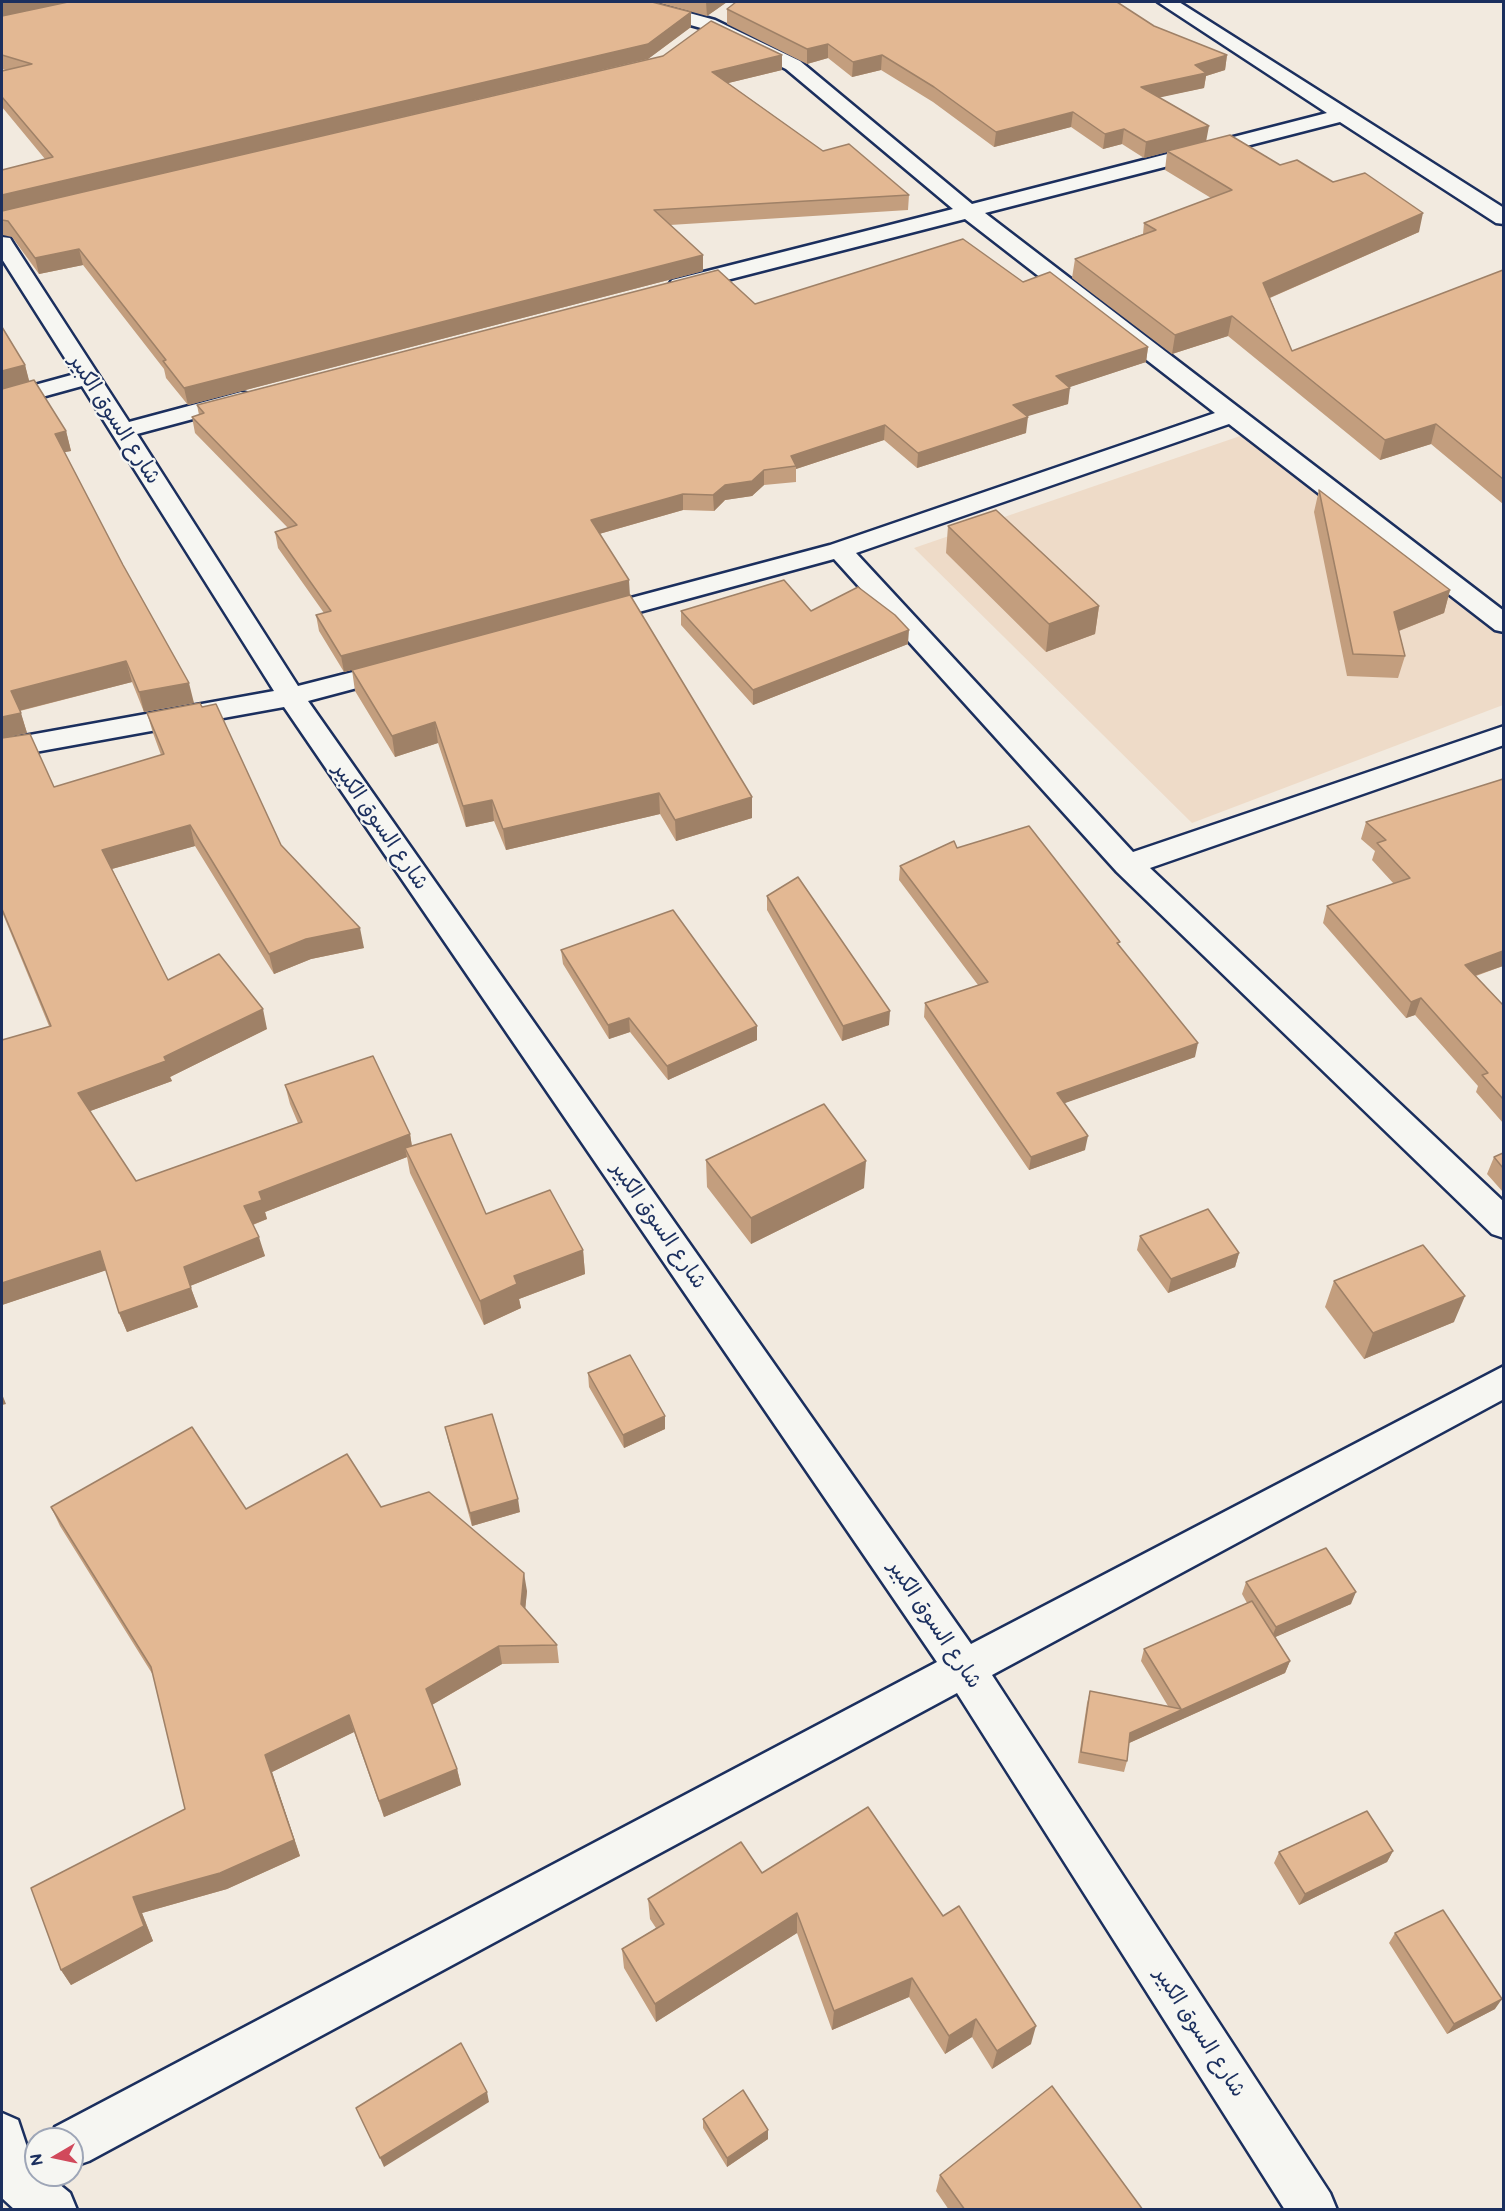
<!DOCTYPE html>
<html>
<head>
<meta charset="utf-8">
<style>
	body { margin:0 }
	#map { position:relative; width:1505px; height:2211px; overflow:hidden; background:#f2eadf; font-family:"Balsamiq Sans",sans-serif }
	canvas { display:block }
	.frame { position:absolute; inset:0; border:3px solid #1b2f5e; pointer-events:none }
	.north { position:absolute; left:24px; top:2127px; width:60px; height:60px; box-sizing:border-box; background:#f6f6f2; border:2px solid #9ea6b7; border-radius:50%; rotate:261deg; font-size:16px; font-weight:700; line-height:24px; text-align:center; color:#1b2f5e }
	.north::after { content:''; display:block; margin:auto; width:21px; height:27px; background:#d1495b; clip-path:polygon(50% 0,100% 100%,50% 72%,0 100%) }
</style>
</head>
<body>
<div id="map">
<canvas width="1505" height="2211"></canvas>
<div class="frame"></div>
<div class="north">N</div>
</div>
<script>
const ctx = document.querySelector('canvas').getContext('2d');
ctx.lineJoin = 'round';
function paint(path, color) {
  ctx.fillStyle = color;
  ctx.fill(path, 'evenodd');
}
function toPath(rows) {
  const path = new Path2D();
  for (const r of rows) {
    path.moveTo(r[0], r[1]);
    for (let i = 2; i < r.length; i += 2) path.lineTo(r[i], r[i + 1]);
  }
  return path;
}
function strokePath(path, color, width, dash) {
  ctx.strokeStyle = color;
  ctx.lineWidth = width;
  ctx.lineCap = dash ? 'butt' : 'round';
  ctx.setLineDash(dash || []);
  ctx.stroke(path);
}
function write(font, color, halo, rows, align = 'center') {
  ctx.font = font + ' "Balsamiq Sans","Playpen Sans Arabic",sans-serif';
  ctx.lineWidth = 4.5;
  ctx.setLineDash([]);
  ctx.textBaseline = 'middle';
  ctx.strokeStyle = halo;
  ctx.fillStyle = color;
  for (const [text, x, y, turn = 0] of rows) {
    ctx.save();
    ctx.translate(x, y);
    ctx.rotate((+turn || 0) * Math.PI / 180);
    ctx.textAlign = isNaN(turn) ? turn : align;
    if (halo) ctx.strokeText(text, 0, 0);
    ctx.fillText(text, 0, 0);
    ctx.restore();
  }
}
const built = toPath([
	[1246,434,1503,636,1503,705,1192,823,914,548]
]);
const minor = toPath([
	[622,2,649,2,715,20,800,61,972,204,1327,113,1158,2,1179,2,1504,208,1504,224,1496,223,1340,122,985,213,1504,611,1504,632,1495,630,1229,424,856,553,1133,852,1504,726,1504,745,1150,868,1504,1202,1504,1238,1492,1234,1117,872,834,559,591,625,582,623,578,617,582,611,830,545,1215,413,965,219,680,292,672,290,669,285,672,280,953,209,786,69,701,28,624,6,622,2],
	[2,237,10,238,13,243,129,422,241,392,249,394,253,399,249,404,137,434,298,686,396,661,406,663,410,669,406,675,308,701,971,1644,1504,1366,1504,1399,992,1675,1330,2193,1337,2210,1285,2210,957,1693,89,2161,72,2167,72,2139,51,2139,55,2127,937,1662,284,707,2,758,2,740,274,691,82,386,2,408,2,394,75,374,2,259,2,237],
	[2,2113,18,2120,32,2162,36,2165,36,2175,48,2175,70,2193,77,2210,15,2210,2,2198,2,2113]
]);
const wall = toPath([
	[2,2,691,12,691,27,648,59,254,152,782,55,782,70,728,83,823,151,909,195,908,210,670,225,703,255,703,271,188,405,166,378,164,369,83,265,39,274,12,237,3,235,2,233,2,170,45,159,2,107,2,71,6,70,2,69],
	[656,2,727,2,707,16],
	[727,9,1154,26,1227,55,1225,70,1206,76,1204,88,1159,97,1207,141,1333,182,1419,232,1270,298,1292,351,1503,270,1503,504,1431,444,1380,460,1228,336,1172,354,1072,278,1075,259,1143,234,1144,223,1211,198,1165,170,1167,152,1144,158,1122,144,1103,149,1071,127,994,147,933,102,881,70,852,77,828,58,807,64,727,24],
	[1023,282,1148,347,1146,362,1069,387,1068,404,1026,416,1026,433,917,468,884,440,796,469,796,482,764,485,752,496,725,500,714,511,683,510,599,534,630,596,752,818,676,841,660,814,506,850,494,821,466,827,438,743,395,757,355,691,352,670,472,638,344,672,319,631,316,615,324,613,278,548,275,532,288,528,195,433,192,417,199,415,197,405,755,304],
	[2,327,25,365,29,382,66,431,71,451,64,452,194,703,144,712,132,682,20,711,27,733,2,738,54,787,161,755,153,733,147,713,281,845,364,948,311,959,274,974,195,846,112,869,168,980,267,1029,170,1077,172,1081,90,1111,136,1181,298,1123,290,1104,285,1085,410,1134,412,1146,486,1214,583,1250,585,1274,519,1299,521,1308,484,1325,410,1173,407,1157,265,1212,267,1219,253,1225,265,1256,190,1286,198,1307,127,1332,119,1313,106,1270,2,1305,49,1026,2,912],
	[1319,490,1450,590,1444,613,1399,631,1405,656,1398,678,1347,676,1314,512],
	[948,526,1099,606,1095,634,1046,652,946,553],
	[681,611,811,611,908,644,753,705,681,625],
	[1503,779,1503,966,1476,976,1503,1005,1503,1123,1476,1092,1478,1086,1415,1015,1406,1018,1323,923,1327,906,1394,884,1372,860,1375,851,1361,839,1366,822],
	[957,848,1119,945,1195,1057,1064,1103,1085,1150,1029,1170,924,1017,925,1003,978,985,899,880,900,866],
	[767,896,889,1025,842,1041,767,910],
	[561,950,757,1026,757,1040,668,1080,630,1032,609,1039,563,964],
	[1503,1153,1503,1192,1487,1174,1494,1157],
	[706,1160,864,1188,751,1244,707,1187],
	[1140,1236,1239,1253,1235,1267,1168,1293,1137,1250],
	[1334,1281,1454,1322,1364,1359,1325,1307],
	[588,1373,665,1416,665,1429,624,1448,589,1387],
	[445,1427,520,1512,472,1526,448,1440],
	[51,1507,246,1509,381,1507,527,1591,525,1609,557,1645,559,1663,502,1664,432,1705,457,1769,461,1785,384,1817,354,1732,272,1772,300,1856,227,1889,142,1913,153,1941,71,1985,61,1970,185,1809,153,1675,60,1526],
	[1246,1582,1351,1604,1275,1637,1290,1661,1285,1673,1129,1743,1127,1761,1124,1772,1078,1763,1087,1703,1090,1691,1168,1706,1141,1661,1144,1649,1247,1603,1242,1594],
	[1393,1851,1387,1862,1299,1905,1274,1863,1279,1852],
	[762,1873,1031,2044,992,2069,972,2037,945,2054,909,1997,832,2030,797,1933,656,2022,624,1968,622,1949,656,1928,650,1919,648,1899],
	[1395,1933,1495,2009,1447,2034,1389,1943],
	[703,2119,768,2130,768,2139,727,2167,703,2128],
	[940,2175,1143,2210,949,2210,936,2191]
]);
const shadedWall = toPath([
	[2,2,70,2,2,17],
	[706,2,727,2,707,16],
	[691,12,691,27,648,59,2,211,2,195],
	[828,44,828,58,807,64,807,49],
	[782,55,782,70,712,87,712,72],
	[882,55,881,70,852,77,853,62],
	[1227,55,1225,70,1206,76,1204,88,1139,102,1141,87,1195,65],
	[1073,112,1071,127,994,147,996,132],
	[1209,126,1206,142,1144,158,1146,142],
	[1124,129,1122,144,1103,149,1105,134],
	[1423,213,1419,232,1260,302,1263,283],
	[79,249,83,265,39,274,35,258],
	[703,255,703,271,188,405,184,388],
	[1232,316,1228,336,1172,354,1175,335],
	[1148,347,1146,362,1055,392,1056,376],
	[25,365,30,384,2,392,2,371],
	[1070,388,1068,404,1012,421,1013,405],
	[1028,417,1026,433,917,468,918,453],
	[1436,424,1431,444,1380,460,1385,440],
	[885,425,884,440,796,469,796,466,791,456],
	[66,431,71,451,60,453,55,434],
	[764,470,764,485,752,496,725,500,714,511,713,495,725,485],
	[683,494,683,510,592,536,591,520],
	[629,580,630,596,344,672,341,656],
	[1450,590,1444,613,1388,635,1394,612],
	[1099,606,1095,634,1046,652,1049,624],
	[909,630,908,644,753,705,753,690],
	[126,661,132,682,18,711,11,691],
	[189,683,194,703,144,712,139,692],
	[21,713,27,733,2,738,2,717],
	[435,722,438,743,395,757,392,736],
	[659,793,660,814,506,850,503,829],
	[752,797,752,818,676,841,675,820],
	[492,800,494,821,466,827,463,806],
	[190,825,195,846,108,870,102,850],
	[360,928,364,948,311,959,274,974,269,954,306,939],
	[1503,951,1503,966,1459,981,1465,965],
	[1421,998,1415,1015,1406,1018,1411,1002],
	[263,1009,267,1029,170,1077,172,1081,85,1113,78,1093,164,1057],
	[890,1011,889,1025,842,1041,843,1026],
	[629,1018,630,1032,609,1039,608,1025],
	[757,1026,757,1040,668,1080,667,1066],
	[1198,1043,1195,1057,1054,1107,1057,1093],
	[410,1134,413,1154,405,1148,407,1157,265,1212,267,1219,249,1226,244,1206,259,1192],
	[1088,1136,1085,1150,1029,1170,1031,1157],
	[866,1161,864,1188,751,1244,751,1218],
	[259,1237,265,1256,190,1286,184,1267],
	[583,1250,585,1274,519,1299,521,1308,484,1325,480,1301,514,1276],
	[100,1251,107,1270,2,1305,2,1283],
	[1239,1253,1235,1267,1168,1293,1171,1279],
	[191,1288,198,1307,127,1332,119,1313],
	[1465,1296,1454,1322,1364,1359,1373,1333],
	[2,1394,6,1404,2,1405],
	[665,1416,665,1429,624,1448,623,1435],
	[518,1499,520,1512,472,1526,470,1513],
	[524,1573,527,1591,524,1622,521,1604],
	[1356,1592,1351,1604,1271,1639,1276,1627],
	[499,1646,502,1664,430,1706,426,1689],
	[1290,1661,1285,1673,1127,1744,1130,1733],
	[349,1715,354,1732,272,1772,300,1856,227,1889,142,1913,153,1941,71,1985,61,1970,133,1897,265,1755],
	[457,1769,461,1785,384,1817,379,1801],
	[1393,1851,1387,1862,1299,1905,1305,1894],
	[797,1913,797,1933,656,2022,655,2004],
	[912,1978,909,1997,832,2030,834,2011],
	[1502,1999,1495,2009,1447,2034,1454,2024],
	[976,2019,972,2037,945,2054,949,2036],
	[1036,2026,1031,2044,992,2069,997,2051],
	[487,2092,489,2102,384,2167,380,2158],
	[768,2130,768,2139,727,2167,727,2158]
]);
const building = toPath([
	[68,2,652,2,691,12,648,44,2,195,2,170,53,157,2,97,2,71,32,64,2,55,2,16,68,2],
	[736,2,1117,2,1154,26,1227,55,1195,65,1206,73,1141,87,1209,126,1146,142,1124,129,1105,134,1073,112,996,132,934,87,882,55,853,62,828,44,807,49,727,9,736,2],
	[711,21,782,55,712,72,823,151,849,144,909,195,654,210,703,255,184,388,163,361,166,360,79,249,35,258,8,221,2,220,2,211,663,56,711,21],
	[1230,135,1280,165,1297,160,1333,182,1365,173,1423,213,1263,283,1292,351,1503,270,1503,479,1436,424,1385,440,1232,316,1175,335,1075,259,1156,230,1144,223,1232,190,1167,151,1230,135],
	[963,239,1023,282,1050,272,1148,347,1056,376,1070,388,1013,405,1028,417,918,453,885,425,791,456,796,466,764,470,752,481,725,485,713,495,683,494,591,520,629,580,341,656,316,615,331,611,275,532,297,525,192,417,204,413,197,405,718,270,755,304,963,239],
	[2,327,25,365,2,371,2,327],
	[34,380,66,431,55,434,123,565,189,683,139,692,126,661,11,691,21,713,2,717,2,389,34,380],
	[1319,490,1450,590,1394,612,1405,656,1353,654,1319,490],
	[996,510,1099,606,1049,624,948,526,996,510],
	[784,580,811,611,858,587,895,615,909,630,753,690,681,611,784,580],
	[630,595,752,797,675,820,659,793,503,829,492,800,463,806,435,722,392,736,352,670,630,595],
	[200,703,202,707,216,704,281,845,360,928,306,939,269,954,190,825,102,850,168,980,219,954,263,1009,164,1057,166,1061,78,1093,136,1181,302,1122,285,1085,373,1056,410,1134,259,1192,262,1200,244,1206,259,1237,184,1267,191,1288,119,1313,100,1251,2,1283,2,1040,51,1026,2,909,2,738,30,734,54,787,164,754,147,713,200,703],
	[1503,779,1503,951,1465,965,1503,1005,1503,1099,1482,1075,1488,1073,1421,998,1411,1002,1327,906,1410,878,1377,843,1386,840,1366,822,1503,779],
	[1029,826,1120,942,1117,943,1198,1043,1057,1093,1088,1136,1031,1157,925,1003,988,982,900,866,954,841,957,848,1029,826],
	[798,877,890,1011,843,1026,767,896,798,877],
	[673,910,757,1026,667,1066,629,1018,608,1025,561,950,673,910],
	[824,1104,866,1161,751,1218,706,1160,824,1104],
	[451,1134,486,1214,550,1190,583,1250,514,1276,517,1284,480,1301,405,1148,451,1134],
	[1503,1153,1503,1168,1494,1157,1503,1153],
	[1208,1209,1239,1253,1171,1279,1140,1236,1208,1209],
	[1423,1245,1465,1296,1373,1333,1334,1281,1423,1245],
	[630,1355,665,1416,623,1435,588,1373,630,1355],
	[492,1414,518,1499,470,1513,445,1427,492,1414],
	[192,1427,246,1509,347,1454,381,1507,429,1492,524,1573,521,1604,557,1645,499,1646,426,1689,457,1769,379,1801,349,1715,265,1755,294,1840,220,1873,133,1897,144,1926,61,1970,31,1888,185,1809,151,1667,51,1507,192,1427],
	[1326,1548,1356,1592,1276,1627,1246,1582,1326,1548],
	[1252,1601,1290,1661,1130,1733,1127,1761,1081,1752,1090,1691,1181,1709,1144,1649,1252,1601],
	[868,1807,943,1916,959,1906,1036,2026,997,2051,976,2019,949,2036,912,1978,834,2011,797,1913,655,2004,622,1949,664,1924,648,1899,741,1842,762,1873,868,1807],
	[1367,1811,1393,1851,1305,1894,1279,1852,1367,1811],
	[1443,1910,1502,1999,1454,2024,1395,1933,1443,1910],
	[461,2043,487,2092,380,2158,356,2108,461,2043],
	[1052,2086,1143,2210,965,2210,940,2175,1052,2086],
	[743,2090,768,2130,727,2158,703,2119,743,2090]
]);
const streetNames = [
	["شارع السوق الكبير",114,420,57],
	["شارع السوق الكبير",380,827,55],
	["شارع السوق الكبير",658,1226,55],
	["شارع السوق الكبير",934,1625,56],
	["شارع السوق الكبير",1199,2033,57]
];
paint(built, '#eedbc8');
strokePath(minor, '#1b2f5e', 5);
paint(minor, '#f6f6f2');
paint(wall, '#c39e7e');
paint(shadedWall, '#9f8167');
paint(building, '#e3b893');
strokePath(building, '#9f8167', 1.5);
write('21px', '#1b2f5e', '#f6f6f2', streetNames);
</script>
</body>
</html>
